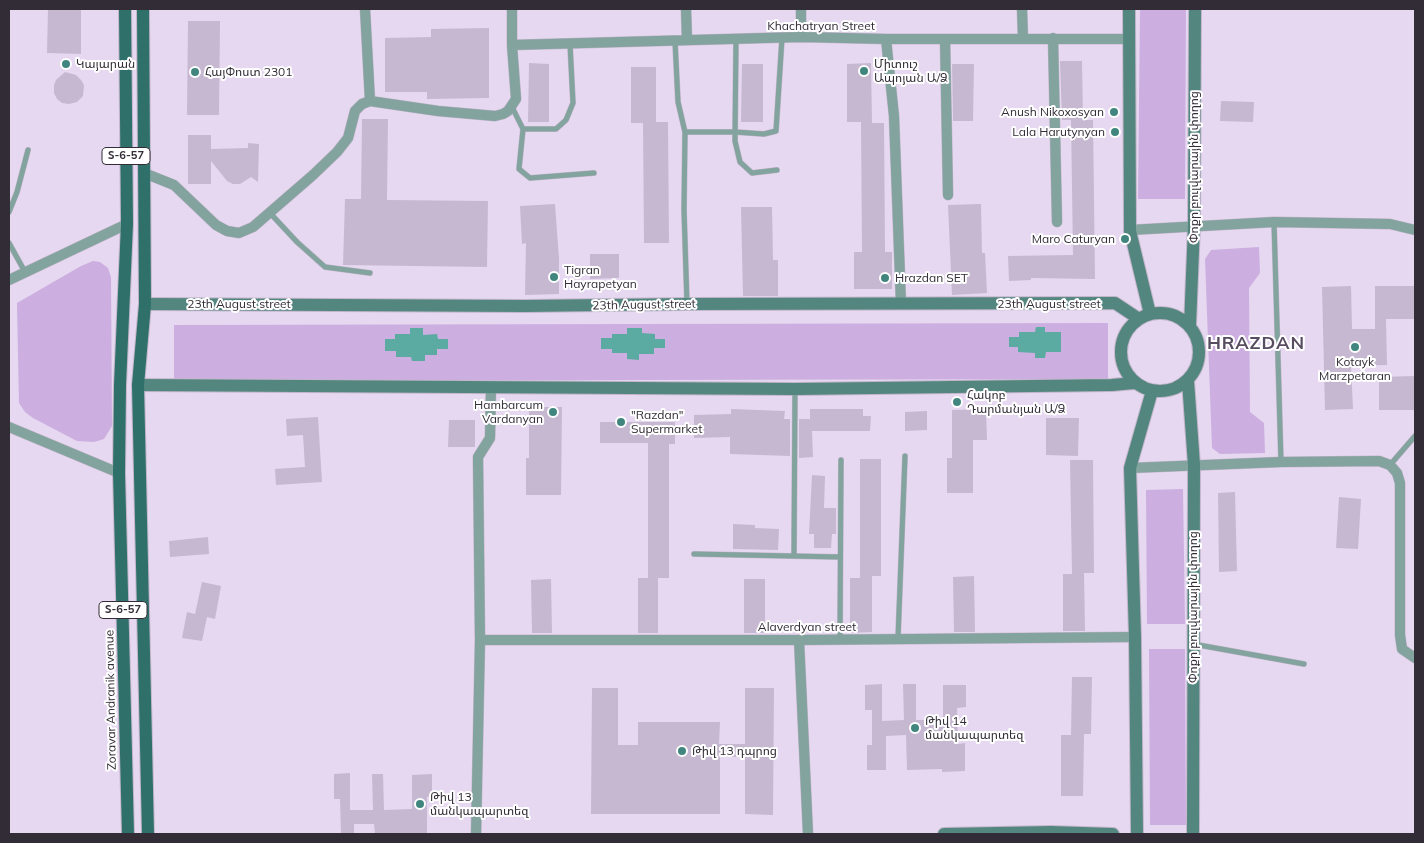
<!DOCTYPE html>
<html>
<head>
<meta charset="utf-8">
<style>
	body { margin:0 }
	#map { position:relative; width:1424px; height:843px; overflow:hidden; background:#e6d8f0; font-family:Mulish,sans-serif }
	canvas { display:block }
	.frame { position:absolute; inset:0; border:10px solid #322c36; pointer-events:none }
</style>
</head>
<body>
<div id="map">
<canvas width="1424" height="843"></canvas>
<div class="frame"></div>
</div>
<script>
const ctx = document.querySelector('canvas').getContext('2d');
ctx.lineJoin = 'round';
function paint(path, color) {
  ctx.fillStyle = color;
  ctx.fill(path, 'evenodd');
}
function toPath(rows) {
  const path = new Path2D();
  for (const r of rows) {
    if (r.length === 3) {
      path.moveTo(r[0] + r[2], r[1]);
      path.arc(r[0], r[1], r[2], 0, 2 * Math.PI);
      continue;
    }
    path.moveTo(r[0], r[1]);
    for (let i = 2; i < r.length; i += 2) path.lineTo(r[i], r[i + 1]);
  }
  return path;
}
function strokePath(path, color, width, dash) {
  ctx.strokeStyle = color;
  ctx.lineWidth = width;
  ctx.lineCap = dash ? 'butt' : 'round';
  ctx.setLineDash(dash || []);
  ctx.stroke(path);
}
function write(font, color, halo, rows, align = 'center') {
  ctx.font = font + ' Mulish,"Noto Sans Armenian",sans-serif';
  ctx.lineWidth = 4;
  ctx.setLineDash([]);
  ctx.textBaseline = 'middle';
  ctx.strokeStyle = halo;
  ctx.fillStyle = color;
  for (const [text, x, y, turn = 0] of rows) {
    ctx.save();
    ctx.translate(x, y);
    ctx.rotate((+turn || 0) * Math.PI / 180);
    ctx.textAlign = isNaN(turn) ? turn : align;
    if (halo) ctx.strokeText(text, 0, 0);
    ctx.fillText(text, 0, 0);
    ctx.restore();
  }
}
const green = toPath([
	[1140,9,1186,9,1185,199,1138,199],
	[1259,247,1260,273,1249,288,1250,412,1264,423,1265,453,1220,454,1212,448,1205,259,1211,250],
	[93,261,100,262,108,268,111,277,112,426,104,439,94,442,77,441,33,418,25,412,19,403,17,303,81,266],
	[1108,323,1108,379,174,381,174,325],
	[1183,489,1185,624,1147,624,1146,490],
	[1149,649,1185,649,1186,825,1150,825]
]);
const water = toPath([
	[1036,327,1045,327,1045,332,1061,332,1061,352,1046,352,1045,358,1035,358,1035,353,1018,352,1018,347,1009,347,1009,337,1019,337,1019,332,1035,332],
	[410,328,423,328,423,335,437,334,438,339,448,339,448,349,437,349,437,355,425,355,425,361,412,361,411,357,396,357,396,351,385,351,385,339,395,339,395,334,410,334],
	[627,328,642,328,642,333,655,334,655,339,665,339,665,348,654,348,654,354,639,354,639,360,627,359,627,353,612,353,612,349,601,349,601,338,612,338,612,334,627,334]
]);
const building = toPath([
	[48,9,81,9,81,54,47,53],
	[188,21,220,21,219,115,187,115],
	[489,28,489,98,427,99,427,92,385,92,385,38,431,37,431,29],
	[1060,61,1082,61,1083,120,1093,120,1095,279,1031,278,1031,280,1009,281,1008,256,1073,255,1071,120,1062,120],
	[529,63,549,64,549,122,528,122],
	[871,63,872,123,884,123,885,252,892,252,892,289,854,289,854,252,862,252,861,122,847,122,847,64],
	[742,64,763,64,763,122,741,122],
	[952,64,974,64,973,121,953,121],
	[631,67,656,67,656,122,668,122,669,243,644,243,643,123,631,123],
	[65,72,76,75,81,80,84,85,83,96,77,102,69,104,62,103,57,99,54,93,54,85,56,80],
	[1221,101,1254,102,1253,122,1220,121],
	[362,119,388,119,387,200,488,201,487,267,343,265,345,199,361,199],
	[188,135,211,135,211,149,248,148,248,143,259,144,258,182,251,177,240,184,233,184,227,181,211,161,211,184,188,184],
	[555,204,559,259,559,294,525,295,526,243,522,244,520,206],
	[981,204,982,253,985,253,987,293,952,295,948,205],
	[741,207,772,207,773,260,778,260,778,296,743,296],
	[590,254,619,254,619,278,590,279],
	[1351,286,1352,329,1375,329,1375,286,1415,286,1415,319,1386,319,1387,365,1351,366,1353,409,1325,410,1322,287],
	[1415,376,1415,410,1379,410,1379,377],
	[529,407,562,407,561,495,526,495,526,458,529,458],
	[731,409,785,411,784,419,790,419,790,456,730,454,730,437,694,438,694,415,731,414],
	[810,409,863,409,863,416,871,416,870,431,812,431,813,457,799,458,799,419,810,419],
	[986,409,987,440,973,440,973,493,947,493,947,458,952,458,952,410],
	[927,411,927,430,905,431,905,412],
	[318,417,322,482,276,485,275,469,305,467,303,435,287,436,286,419],
	[1046,418,1079,418,1078,456,1046,455],
	[449,420,475,420,475,447,448,447],
	[600,422,675,422,675,444,669,444,669,578,658,578,658,633,638,633,638,578,648,578,648,443,600,443],
	[860,459,881,459,881,576,872,576,872,632,850,633,850,578,860,578],
	[1070,460,1093,460,1094,573,1084,573,1085,631,1063,631,1063,574,1072,574],
	[812,475,825,476,824,508,836,508,836,534,832,534,831,548,814,548,814,534,809,534],
	[1235,492,1237,571,1219,572,1218,493],
	[1339,497,1361,499,1358,549,1336,548],
	[733,524,755,525,755,528,779,529,778,550,733,549],
	[208,537,209,554,170,557,169,541],
	[974,576,975,632,954,632,953,577],
	[551,579,552,633,532,633,531,580],
	[744,579,765,579,765,633,744,633],
	[202,582,221,586,215,619,207,617,202,641,182,638,187,612,195,614],
	[1072,677,1092,677,1091,734,1084,734,1083,796,1061,796,1061,735,1071,735],
	[882,684,882,721,904,720,903,684,916,684,916,720,943,720,943,685,966,685,966,707,957,708,958,744,965,743,965,771,942,772,942,769,907,770,906,735,886,736,886,770,867,770,867,745,872,745,872,710,865,710,865,685],
	[592,688,618,688,618,745,638,745,638,722,720,722,719,744,745,744,745,688,774,688,773,815,745,814,745,757,720,757,720,814,591,814],
	[350,773,350,810,373,810,372,774,383,774,384,810,412,809,412,775,432,774,432,796,427,797,427,834,375,834,374,824,354,824,354,834,341,834,340,799,334,799,334,774]
]);
const lane = toPath([
	[736,39,735,141,740,162,752,173,777,170],
	[675,41,678,102,685,132,684,210,687,304],
	[512,107,523,129,519,169,530,178,594,173],
	[523,129,556,129,566,120,573,103,570,44],
	[685,132,735,132,764,134,776,131,782,38],
	[9,212,17,192,28,150],
	[270,213,297,242,325,267,370,273],
	[1274,222,1281,462],
	[9,243,25,272],
	[1390,465,1415,436],
	[694,554,840,557],
	[794,556,795,389],
	[898,638,905,456],
	[840,639,841,460],
	[1193,644,1304,664]
]);
const street = toPath([
	[365,9,370,101],
	[686,9,687,40],
	[1022,9,1023,38],
	[801,37,801,9],
	[1053,38,1057,222],
	[886,39,894,116,901,304],
	[945,39,948,195],
	[512,45,801,37,886,39,1129,39],
	[144,173,174,185,216,225,227,231,239,233,253,227,313,175,337,152,348,138,355,111,362,104,370,101,438,111,495,116,503,114,508,111,516,99,512,45,512,9],
	[1130,230,1274,222,1390,224,1415,230],
	[9,280,127,224],
	[9,427,119,473],
	[1130,468,1281,462,1379,461,1390,465,1397,473,1400,483,1400,635,1402,649,1415,658],
	[480,640,799,640,1135,637],
	[799,640,808,834],
	[476,834,480,640,478,457,490,438,491,387]
]);
const secondary = toPath([
	[1129,9,1130,231,1150,314],
	[145,304,525,306,687,304,1115,303,1139,319],
	[1160,352,39],
	[1190,326,1194,225,1195,9],
	[1188,381,1194,465,1193,834],
	[138,385,795,389,1112,385,1134,383],
	[944,834,1051,832,1113,834],
	[1137,834,1135,637,1130,468,1152,391]
]);
const primary = toPath([
	[125,9,127,224,120,385,119,473,128,834],
	[143,9,145,304,138,385,148,834]
]);
const markers = [
	[66,64,5,"#40867f"],
	[864,71,5,"#40867f"],
	[195,72,5,"#40867f"],
	[1114,112,5,"#40867f"],
	[1115,132,5,"#40867f"],
	[1125,239,5,"#40867f"],
	[554,277,5,"#40867f"],
	[885,278,5,"#40867f"],
	[1355,347,5,"#40867f"],
	[957,402,5,"#40867f"],
	[553,412,5,"#40867f"],
	[621,422,5,"#40867f"],
	[915,728,5,"#40867f"],
	[682,751,5,"#40867f"],
	[420,804,5,"#40867f"]
];
const shields = [
	[126,156,48],
	[123,610,48]
];
const shieldNames = [
	["Տ-6-57",126,156],
	["Տ-6-57",123,610]
];
const streetNames = [
	["Khachatryan Street",821,26],
	["Փոքր բուլվարային փողոց",1194,167,-90],
	["23th August street",239,304],
	["23th August street",1049,304],
	["23th August street",644,305,-1],
	["Փոքր բուլվարային փողոց",1193,607,-90],
	["Alaverdyan street",807,627],
	["Zoravar Andranik avenue",111,700,-91]
];
const poiNames = [
	["Կայարան",76,64],
	["Միտուշ",874,64],
	["Ապոյան Ա/Ձ",874,78],
	["ՀայՓոստ 2301",205,72],
	["Anush Nikoxosyan",1104,112,"right"],
	["Lala Harutynyan",1105,132,"right"],
	["Maro Caturyan",1115,239,"right"],
	["Tigran",564,270],
	["Hayrapetyan",564,284],
	["Hrazdan SET",895,278],
	["Kotayk",1355,362,"center"],
	["Marzpetaran",1355,376,"center"],
	["Հակոբ",967,395],
	["Դարմանյան Ա/Ձ",967,409],
	["Hambarcum",543,405,"right"],
	["Vardanyan",543,419,"right"],
	["\"Razdan\"",631,415],
	["Supermarket",631,429],
	["Թիվ 14",925,721],
	["մանկապարտեզ",925,735],
	["Թիվ 13 դպրոց",692,751],
	["Թիվ 13",430,797],
	["մանկապարտեզ",430,811]
];
const districtNames = [
	["HRAZDAN",1256,344]
];
paint(green, '#ccaee0');
paint(water, '#5caba2');
paint(building, '#c6b8d0');
strokePath(lane, '#c2b6cb', 6);
strokePath(street, '#c2b6cb', 11);
strokePath(secondary, '#c2b6cb', 14);
strokePath(primary, '#c2b6cb', 14);
strokePath(lane, '#83a39e', 5);
strokePath(street, '#83a39e', 10);
strokePath(secondary, '#548680', 12);
strokePath(primary, '#2f716a', 12);
for (const [x, y, r, color] of markers) {
  const dot = new Path2D();
  dot.arc(x, y, r, 0, 2 * Math.PI);
  ctx.fillStyle = color;
  ctx.fill(dot);
  strokePath(dot, '#fff', 2);
}
for (const [x, y, w] of shields) {
  const box = new Path2D();
  box.roundRect(x - w / 2, y - 8.5, w, 17, 4);
  ctx.fillStyle = '#fff';
  ctx.fill(box);
  strokePath(box, '#322c36', 1);
}
write('bold 11px', '#322c36', null, shieldNames);
write('12px', '#322c36', '#fff', streetNames);
write('12px', '#322c36', '#fff', poiNames, 'left');
ctx.letterSpacing = '1px';
write('bold 18px', '#584c60', '#fff', districtNames);
ctx.letterSpacing = '0px';
</script>
</body>
</html>
